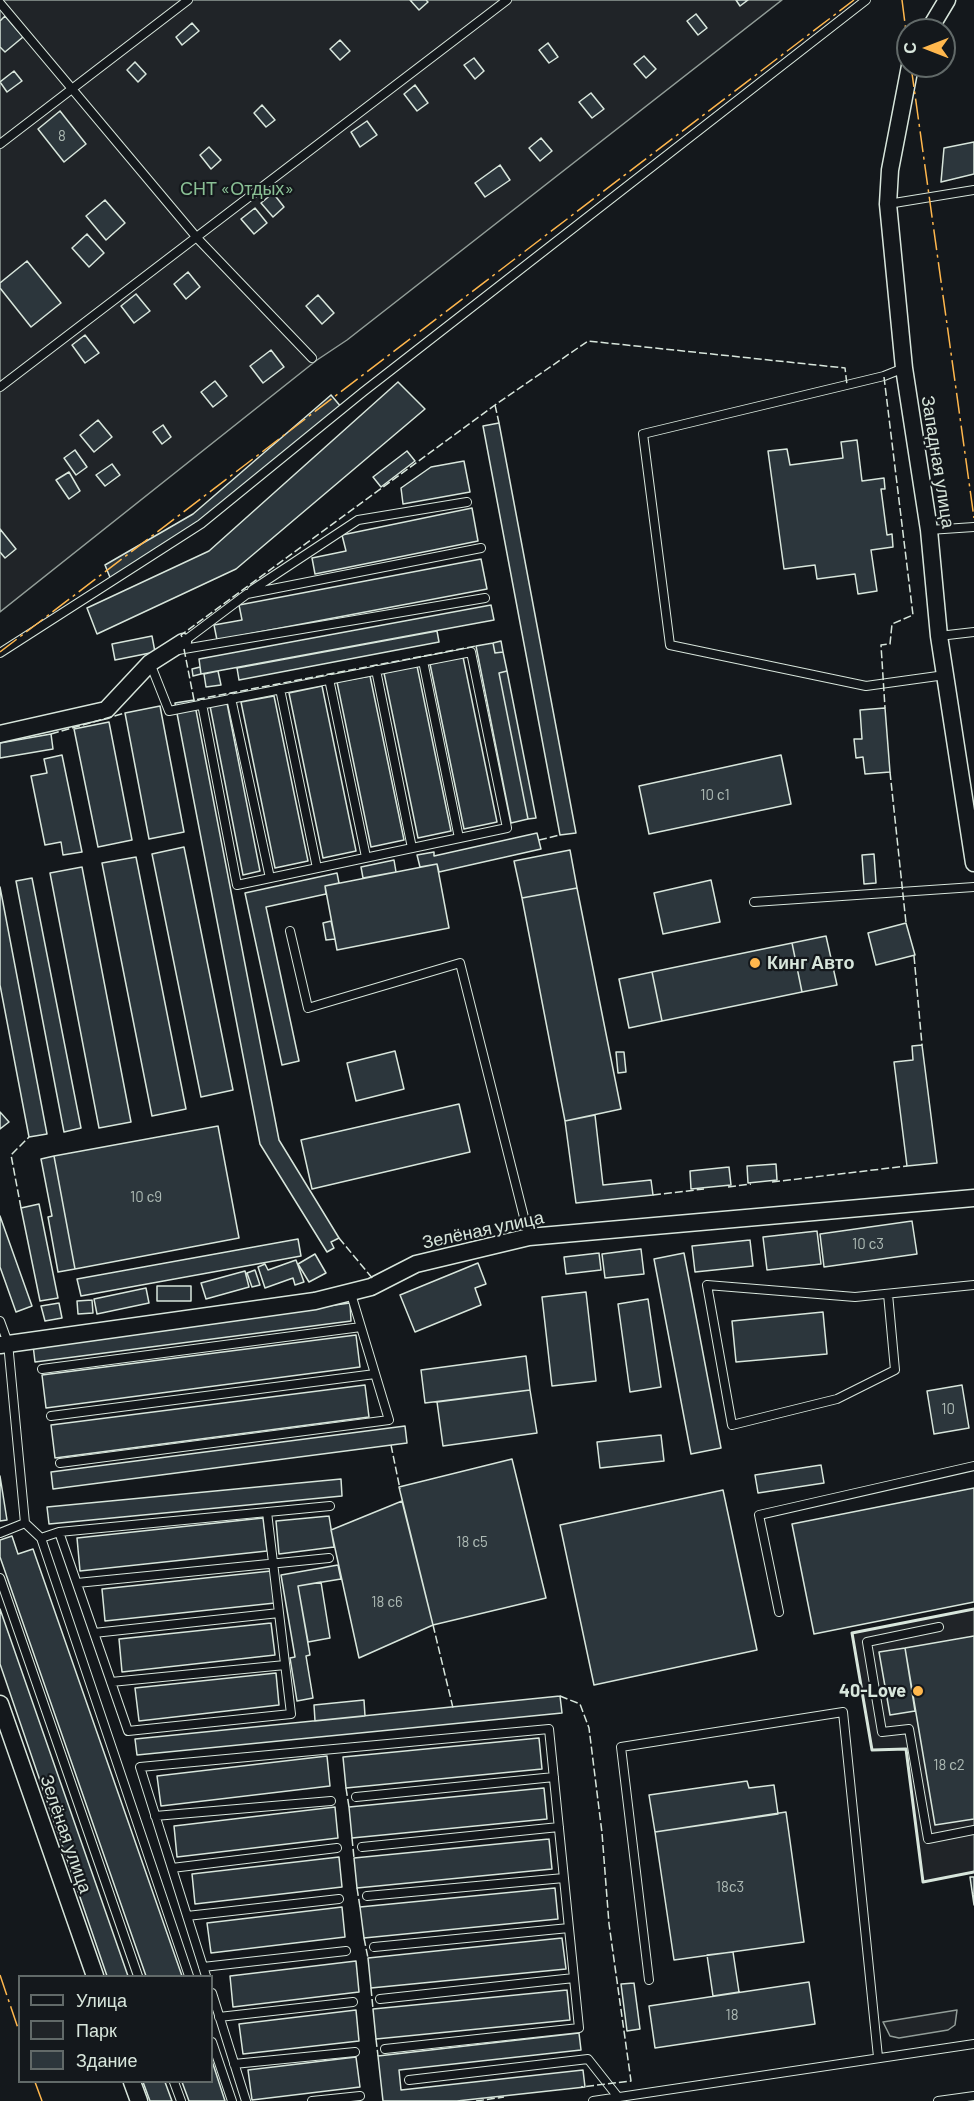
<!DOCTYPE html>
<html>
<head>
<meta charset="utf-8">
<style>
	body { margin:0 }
	#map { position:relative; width:974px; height:2101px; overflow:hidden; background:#14181c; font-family:Barlow,sans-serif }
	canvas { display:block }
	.legend { position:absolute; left:18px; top:1975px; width:195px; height:108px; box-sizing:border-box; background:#14181c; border:2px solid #626a69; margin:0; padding:8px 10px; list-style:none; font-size:18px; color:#d8e6dc }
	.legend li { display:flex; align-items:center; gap:12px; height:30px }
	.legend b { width:30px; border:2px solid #626a69 }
	.north { position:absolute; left:896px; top:18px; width:60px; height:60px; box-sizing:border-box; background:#14181c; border:2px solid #626a69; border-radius:50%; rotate:270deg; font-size:16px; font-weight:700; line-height:24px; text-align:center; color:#d8e6dc }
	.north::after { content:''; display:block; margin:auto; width:21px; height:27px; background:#ffb74d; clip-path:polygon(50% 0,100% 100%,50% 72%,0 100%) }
</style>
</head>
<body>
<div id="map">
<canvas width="974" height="2101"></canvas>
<ul class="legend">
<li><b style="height:8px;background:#14181c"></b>Улица</li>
<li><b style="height:16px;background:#202428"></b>Парк</li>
<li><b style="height:16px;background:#2c363c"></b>Здание</li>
</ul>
<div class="north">С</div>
</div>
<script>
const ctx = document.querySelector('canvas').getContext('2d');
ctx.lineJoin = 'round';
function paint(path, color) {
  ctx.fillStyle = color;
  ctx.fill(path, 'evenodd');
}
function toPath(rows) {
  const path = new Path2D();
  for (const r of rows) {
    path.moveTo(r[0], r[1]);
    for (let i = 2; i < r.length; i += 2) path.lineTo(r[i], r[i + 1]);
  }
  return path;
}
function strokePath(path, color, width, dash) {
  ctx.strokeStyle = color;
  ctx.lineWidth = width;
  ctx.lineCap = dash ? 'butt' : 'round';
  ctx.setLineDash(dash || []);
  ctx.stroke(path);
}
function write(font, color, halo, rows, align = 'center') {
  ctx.font = font + ' Barlow,sans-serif';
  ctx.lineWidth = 4.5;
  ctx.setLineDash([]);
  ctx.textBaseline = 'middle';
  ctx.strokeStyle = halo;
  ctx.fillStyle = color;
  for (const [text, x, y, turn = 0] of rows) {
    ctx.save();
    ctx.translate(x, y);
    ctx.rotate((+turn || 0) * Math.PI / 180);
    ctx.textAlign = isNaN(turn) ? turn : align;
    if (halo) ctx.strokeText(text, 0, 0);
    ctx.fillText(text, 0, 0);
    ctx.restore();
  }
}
const green = toPath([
	[0,0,782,0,347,340,317,360,0,612,0,0],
	[974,1609,974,1872,923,1882,906,1749,872,1750,852,1633,974,1609],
	[957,2010,955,2025,948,2030,899,2038,890,2036,883,2022,957,2010]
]);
const building = toPath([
	[410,0,426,0,428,2,419,10,410,0],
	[736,0,748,0,740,6,736,0],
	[696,14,707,28,698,35,687,21,696,14],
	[5,16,23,37,5,52,0,47,0,21,5,16],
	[192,23,199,31,182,45,176,37,192,23],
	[340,40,350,51,340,60,330,49,340,40],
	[548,43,558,57,549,63,539,50,548,43],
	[644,56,656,69,646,78,634,64,644,56],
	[474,58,484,71,475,79,464,65,474,58],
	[135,62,146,74,138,82,127,70,135,62],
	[14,71,22,81,7,92,0,82,14,71],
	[415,85,428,103,417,111,404,94,415,85],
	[591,93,604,109,592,118,579,102,591,93],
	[262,105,275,120,266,127,254,113,262,105],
	[60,111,86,144,64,162,38,129,60,111],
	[367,121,377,135,360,147,351,132,367,121],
	[541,138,552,151,540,161,529,148,541,138],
	[974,142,974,174,941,182,944,148,974,142],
	[209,147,221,160,211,169,200,155,209,147],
	[500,165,510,180,485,197,475,183,500,165],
	[273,193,284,207,273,217,261,203,273,193],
	[105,200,125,223,106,240,86,216,105,200],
	[255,208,267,223,254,234,241,219,255,208],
	[87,234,104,253,89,267,72,248,87,234],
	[27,261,61,303,31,327,0,288,0,283,27,261],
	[188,272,200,287,186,299,174,284,188,272],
	[136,294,150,311,134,323,121,306,136,294],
	[318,295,334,313,322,324,306,306,318,295],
	[85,335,99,353,85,363,72,345,85,335],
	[271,350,284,367,263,383,250,366,271,350],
	[215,381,227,396,213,407,201,392,215,381],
	[398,382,425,409,236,569,97,634,87,608,209,551,398,382],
	[331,395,342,408,202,525,111,580,105,565,193,514,331,395],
	[98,420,112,437,94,452,80,435,98,420],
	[499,423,576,833,560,835,483,426,499,423],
	[163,425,171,437,162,444,153,432,163,425],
	[857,440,862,481,884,478,885,489,881,489,887,535,892,534,893,547,871,550,877,591,858,594,855,574,817,579,815,565,784,569,768,451,787,449,790,465,843,458,841,442,857,440],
	[75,450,87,467,76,475,64,458,75,450],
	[407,451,415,461,381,487,373,477,407,451],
	[464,461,470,492,403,504,401,488,431,467,464,461],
	[112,464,120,475,105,486,96,475,112,464],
	[69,472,80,491,69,499,56,480,69,472],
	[472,508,478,541,315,574,312,558,346,551,342,535,472,508],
	[0,529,16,549,5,558,0,552,0,529],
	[481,559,487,589,217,640,214,625,242,620,239,605,481,559],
	[491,605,494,620,201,674,199,659,491,605],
	[437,631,439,642,239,680,237,668,437,631],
	[152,636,155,652,115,660,112,644,152,636],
	[501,641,503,652,495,653,493,643,501,641],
	[493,643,495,653,503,652,507,671,499,673,528,819,511,823,476,646,493,643],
	[463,657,497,822,464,829,430,664,463,657],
	[417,666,451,831,418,838,384,673,417,666],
	[200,667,201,674,193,676,192,669,200,667],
	[218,671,221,685,206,687,204,674,218,671],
	[507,671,536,818,528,819,499,673,507,671],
	[370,676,404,840,371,847,337,682,370,676],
	[322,686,356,851,323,858,289,693,322,686],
	[274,696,308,861,275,868,241,702,274,696],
	[194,700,279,1140,339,1238,331,1242,334,1248,327,1252,260,1144,175,703,194,700],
	[227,703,260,871,243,875,210,706,227,703],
	[160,706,184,832,149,839,125,713,160,706],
	[885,708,890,772,865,774,863,757,856,758,854,739,862,739,860,710,885,708],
	[109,722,132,840,98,847,74,729,109,722],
	[51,734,53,749,0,758,0,743,51,734],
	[62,755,82,852,63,855,61,842,45,845,31,776,47,773,44,759,62,755],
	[781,755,791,804,649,834,639,786,781,755],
	[537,833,541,849,439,872,437,864,420,867,417,855,434,852,434,856,537,833],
	[184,847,233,1090,201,1097,152,854,184,847],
	[570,850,577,888,522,898,514,861,570,850],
	[874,854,876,883,864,884,862,855,874,854],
	[136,857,186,1109,152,1116,102,863,136,857],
	[394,860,396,872,363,878,361,867,394,860],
	[437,864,449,928,337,950,325,886,437,864],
	[82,867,131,1122,99,1128,50,873,82,867],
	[337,873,339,883,325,886,326,894,266,907,299,1061,282,1065,245,893,337,873],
	[32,878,81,1128,64,1132,16,881,32,878],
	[711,880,720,922,663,934,654,893,711,880],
	[0,887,47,1134,29,1137,0,985,0,887],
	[577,888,621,1109,565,1121,522,898,577,888],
	[331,921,335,939,326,940,323,923,331,921],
	[906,923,915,955,876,965,868,933,906,923],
	[826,936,837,985,802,992,792,943,826,936],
	[792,943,802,992,662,1021,652,972,792,943],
	[652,972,662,1021,629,1028,619,979,652,972],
	[922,1045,937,1163,907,1166,894,1062,913,1060,912,1046,922,1045],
	[395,1051,404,1089,356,1101,347,1063,395,1051],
	[616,1052,624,1052,626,1072,618,1073,616,1052],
	[459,1104,470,1152,312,1189,301,1140,459,1104],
	[0,1112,9,1122,0,1129,0,1112],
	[595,1115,603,1185,651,1180,653,1195,576,1203,565,1121,595,1115],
	[218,1126,239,1238,75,1269,54,1156,218,1126],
	[54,1156,75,1269,58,1272,48,1217,52,1216,41,1159,54,1156],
	[776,1164,777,1180,748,1183,747,1166,776,1164],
	[729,1167,731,1185,691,1189,690,1171,729,1167],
	[39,1204,58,1298,40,1301,21,1208,39,1204],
	[0,1216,32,1306,16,1312,0,1267,0,1216],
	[912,1221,917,1254,824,1267,820,1234,912,1221],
	[817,1231,821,1264,767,1270,763,1237,817,1231],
	[298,1239,301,1256,81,1296,77,1279,298,1239],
	[750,1240,753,1266,695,1272,692,1246,750,1240],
	[641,1249,644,1274,605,1278,602,1254,641,1249],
	[599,1253,601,1270,566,1274,564,1257,599,1253],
	[684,1253,721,1448,691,1454,654,1259,684,1253],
	[315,1254,326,1273,309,1282,298,1264,315,1254],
	[296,1260,304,1282,295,1285,293,1278,265,1288,258,1267,265,1264,268,1270,296,1260],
	[478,1263,486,1284,475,1288,481,1305,415,1332,400,1295,478,1263],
	[255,1270,260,1285,252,1287,247,1273,255,1270],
	[245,1271,249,1287,206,1299,201,1283,245,1271],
	[157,1286,191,1286,191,1301,157,1301,157,1286],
	[146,1288,149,1303,97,1314,94,1299,146,1288],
	[586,1292,596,1381,552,1386,542,1297,586,1292],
	[648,1299,661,1387,630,1392,618,1304,648,1299],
	[92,1300,93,1313,78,1314,77,1301,92,1300],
	[59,1303,62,1318,45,1321,41,1306,59,1303],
	[350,1303,351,1321,35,1362,33,1345,350,1303],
	[823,1312,827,1354,736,1362,732,1321,823,1312],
	[356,1335,360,1367,46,1408,42,1375,356,1335],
	[526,1356,530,1390,425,1403,421,1370,526,1356],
	[365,1385,369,1417,55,1458,51,1425,365,1385],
	[962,1385,969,1428,934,1434,927,1391,962,1385],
	[530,1390,537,1433,443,1446,437,1402,530,1390],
	[405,1426,407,1443,53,1489,51,1472,405,1426],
	[661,1435,664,1461,600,1468,597,1442,661,1435],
	[512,1459,546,1598,433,1625,399,1487,512,1459],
	[821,1465,824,1483,758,1493,755,1475,821,1465],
	[0,1476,7,1520,0,1521,0,1476],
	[341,1479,342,1496,49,1524,47,1507,341,1479],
	[974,1488,974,1602,814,1634,792,1524,974,1488],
	[723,1490,757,1650,594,1685,560,1525,723,1490],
	[402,1501,433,1625,359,1658,331,1530,402,1501],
	[329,1516,334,1547,279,1554,276,1521,329,1516],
	[263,1518,267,1551,80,1571,77,1538,263,1518],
	[12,1536,18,1554,33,1549,182,1976,146,1976,0,1557,0,1540,12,1536],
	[338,1565,341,1579,298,1586,310,1655,306,1656,313,1698,297,1701,290,1658,295,1657,281,1575,338,1565],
	[271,1571,275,1603,105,1621,102,1589,271,1571],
	[321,1582,330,1638,308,1642,298,1586,321,1582],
	[0,1609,128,1976,107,1976,0,1664,0,1609],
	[271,1623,275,1655,122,1672,119,1639,271,1623],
	[974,1636,974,1819,935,1825,905,1648,974,1636],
	[905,1648,915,1711,890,1715,879,1652,905,1648],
	[276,1673,279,1705,139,1721,135,1688,276,1673],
	[560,1696,562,1713,137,1755,135,1739,560,1696],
	[364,1700,365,1716,315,1721,314,1705,364,1700],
	[539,1738,542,1769,346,1788,343,1757,539,1738],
	[327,1756,330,1786,161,1806,157,1776,327,1756],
	[747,1781,749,1788,774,1785,778,1814,655,1832,649,1795,747,1781],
	[544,1788,547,1819,352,1838,349,1807,544,1788],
	[335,1807,338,1838,177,1857,174,1826,335,1807],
	[786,1812,804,1942,674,1960,655,1832,786,1812],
	[549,1839,552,1869,357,1888,354,1858,549,1839],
	[339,1857,342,1887,195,1904,192,1874,339,1857],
	[970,1877,974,1877,974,1905,970,1877],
	[555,1888,558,1919,364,1938,360,1907,555,1888],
	[342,1907,345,1937,211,1953,207,1923,342,1907],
	[562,1938,566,1969,371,1988,368,1958,562,1938],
	[733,1952,739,1992,713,1996,707,1955,733,1952],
	[356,1961,359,1992,233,2007,230,1976,356,1961],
	[809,1982,815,2024,655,2048,649,2006,809,1982],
	[634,1983,640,2029,627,2031,621,1984,634,1983],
	[567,1990,570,2020,376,2039,373,2009,567,1990],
	[356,2010,359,2041,243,2054,239,2024,356,2010],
	[579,2033,581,2050,399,2070,401,2090,583,2070,585,2087,457,2101,383,2101,378,2056,579,2033],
	[356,2057,360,2087,252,2100,248,2070,356,2057],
	[212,2061,225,2101,189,2101,182,2082,212,2082,212,2061],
	[143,2082,165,2082,172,2101,150,2101,143,2082]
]);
const lane = toPath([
	[0,3,198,239,312,358],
	[0,144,188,0],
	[888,204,974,190],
	[904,368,884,376,643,434,670,645,866,686,945,675],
	[0,387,507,0],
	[929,530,974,527],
	[252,590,358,520,467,502],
	[939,636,974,632],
	[183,642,247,594,481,548],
	[178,650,485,598],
	[0,653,201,524,363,392,866,0],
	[423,661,459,838],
	[150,663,169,711,471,652,507,828,237,885,202,704],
	[376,670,412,848],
	[329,679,366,857],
	[280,689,317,868],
	[231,698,270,878],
	[754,902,974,887],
	[290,931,308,1008,460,963,529,1237],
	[888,1294,895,1370,837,1399,732,1425,707,1285,855,1297,974,1285],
	[0,1321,8,1343,25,1523],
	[42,1369,361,1327],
	[51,1416,375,1374],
	[60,1463,389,1420,351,1294],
	[25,1523,41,1538,59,1532,330,1506],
	[59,1532,128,1731,291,1714,267,1512],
	[0,1533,25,1523],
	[41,1538,189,1976],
	[0,1578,138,1976],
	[77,1583,329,1558],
	[779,1612,759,1515,974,1466],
	[939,1627,867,1642,882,1732,909,1729,928,1839,974,1830],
	[94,1633,279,1613],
	[111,1682,285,1665],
	[356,1797,554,1777],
	[155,1816,331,1801],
	[362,1847,559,1827],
	[172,1868,337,1848],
	[367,1896,564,1878],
	[187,1916,339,1899],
	[374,1947,569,1928],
	[203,1967,346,1951],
	[206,1976,140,1767,549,1729,579,2028,385,2049],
	[649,1980,621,1747,843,1712,878,2057],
	[212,1993,246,2101],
	[380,1999,574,1978],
	[219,2017,353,2002],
	[212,2042,232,2101],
	[234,2064,355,2052],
	[409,2080,588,2059,618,2097],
	[174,2082,181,2101],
	[312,2101,360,2096],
	[593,2101,974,2044],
	[938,2101,974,2096]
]);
const street = toPath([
	[929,30,947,0],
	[910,66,890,170,888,204,904,368,929,530,939,636,974,863],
	[0,734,106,710,150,663,183,642],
	[0,1345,315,1301,371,1287,416,1264,529,1237,974,1198],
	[0,1704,95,1976],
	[132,2082,139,2101]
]);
const fence = toPath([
	[884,377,913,615,892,624,890,644,881,645,885,708],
	[495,405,499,423],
	[182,637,181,635,495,405,588,341,845,368,847,385],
	[184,649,194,700,476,646],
	[51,734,125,713],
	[890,772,906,923],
	[539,840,560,835],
	[914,956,922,1045],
	[772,1182,907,1166],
	[728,1187,751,1184],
	[653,1195,704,1189],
	[21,1208,11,1155,29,1137],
	[339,1238,373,1279],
	[391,1445,400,1489],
	[433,1625,453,1708],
	[560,1696,580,1704,589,1728,602,1833,609,1924,631,2081,581,2087],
	[346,1788,349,1807],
	[352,1838,354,1858],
	[357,1888,360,1907],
	[364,1938,368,1958],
	[371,1988,373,2009],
	[376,2039,378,2056],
	[476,2101,504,2097]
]);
const wall = toPath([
	[974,1609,852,1633,872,1750,906,1749,923,1882,974,1872]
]);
const power = toPath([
	[902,0,908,47],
	[911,66,974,518],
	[0,652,854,0],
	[0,1975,20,2034],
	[35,2082,42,2101]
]);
const markers = [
	[755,963,6,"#ffb74d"],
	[918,1691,6,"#ffb74d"]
];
const numberNames = [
	["8",62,136],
	["10 с1",715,795],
	["10 с9",146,1197],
	["10 с3",868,1244],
	["10",948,1409],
	["18 с5",472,1542],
	["18 с6",387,1602],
	["18 с2",949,1765],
	["18с3",730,1887],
	["18",732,2015]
];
const parkNames = [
	["СНТ «Отдых»",237,189]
];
const streetNames = [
	["Западная улица",938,462,81],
	["Зелёная улица",483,1230,-12],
	["Зелёная улица",66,1834,71]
];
const poiNames = [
	["Кинг Авто",767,963],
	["40-Love",906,1691,"right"]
];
paint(green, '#202428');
strokePath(green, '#939e99', 1.5);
paint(building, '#2c363c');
strokePath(building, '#d8e6dc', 1.5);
strokePath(lane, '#d8e6dc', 10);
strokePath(street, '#d8e6dc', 19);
strokePath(lane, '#14181c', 8);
strokePath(street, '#14181c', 16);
strokePath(fence, '#d8e6dc', 1.5, [8, 3]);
strokePath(wall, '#d8e6dc', 3);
strokePath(power, '#ffb74d', 1.5, [21, 4.5, 3, 4.5]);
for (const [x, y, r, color] of markers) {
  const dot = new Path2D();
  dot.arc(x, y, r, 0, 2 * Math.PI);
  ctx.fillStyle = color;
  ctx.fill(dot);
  strokePath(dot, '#14181c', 2);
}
write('15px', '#adbab4', null, numberNames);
write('18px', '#8ac095', '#14181c', parkNames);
write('18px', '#d8e6dc', '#14181c', streetNames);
write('bold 18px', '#d8e6dc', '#14181c', poiNames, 'left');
</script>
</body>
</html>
